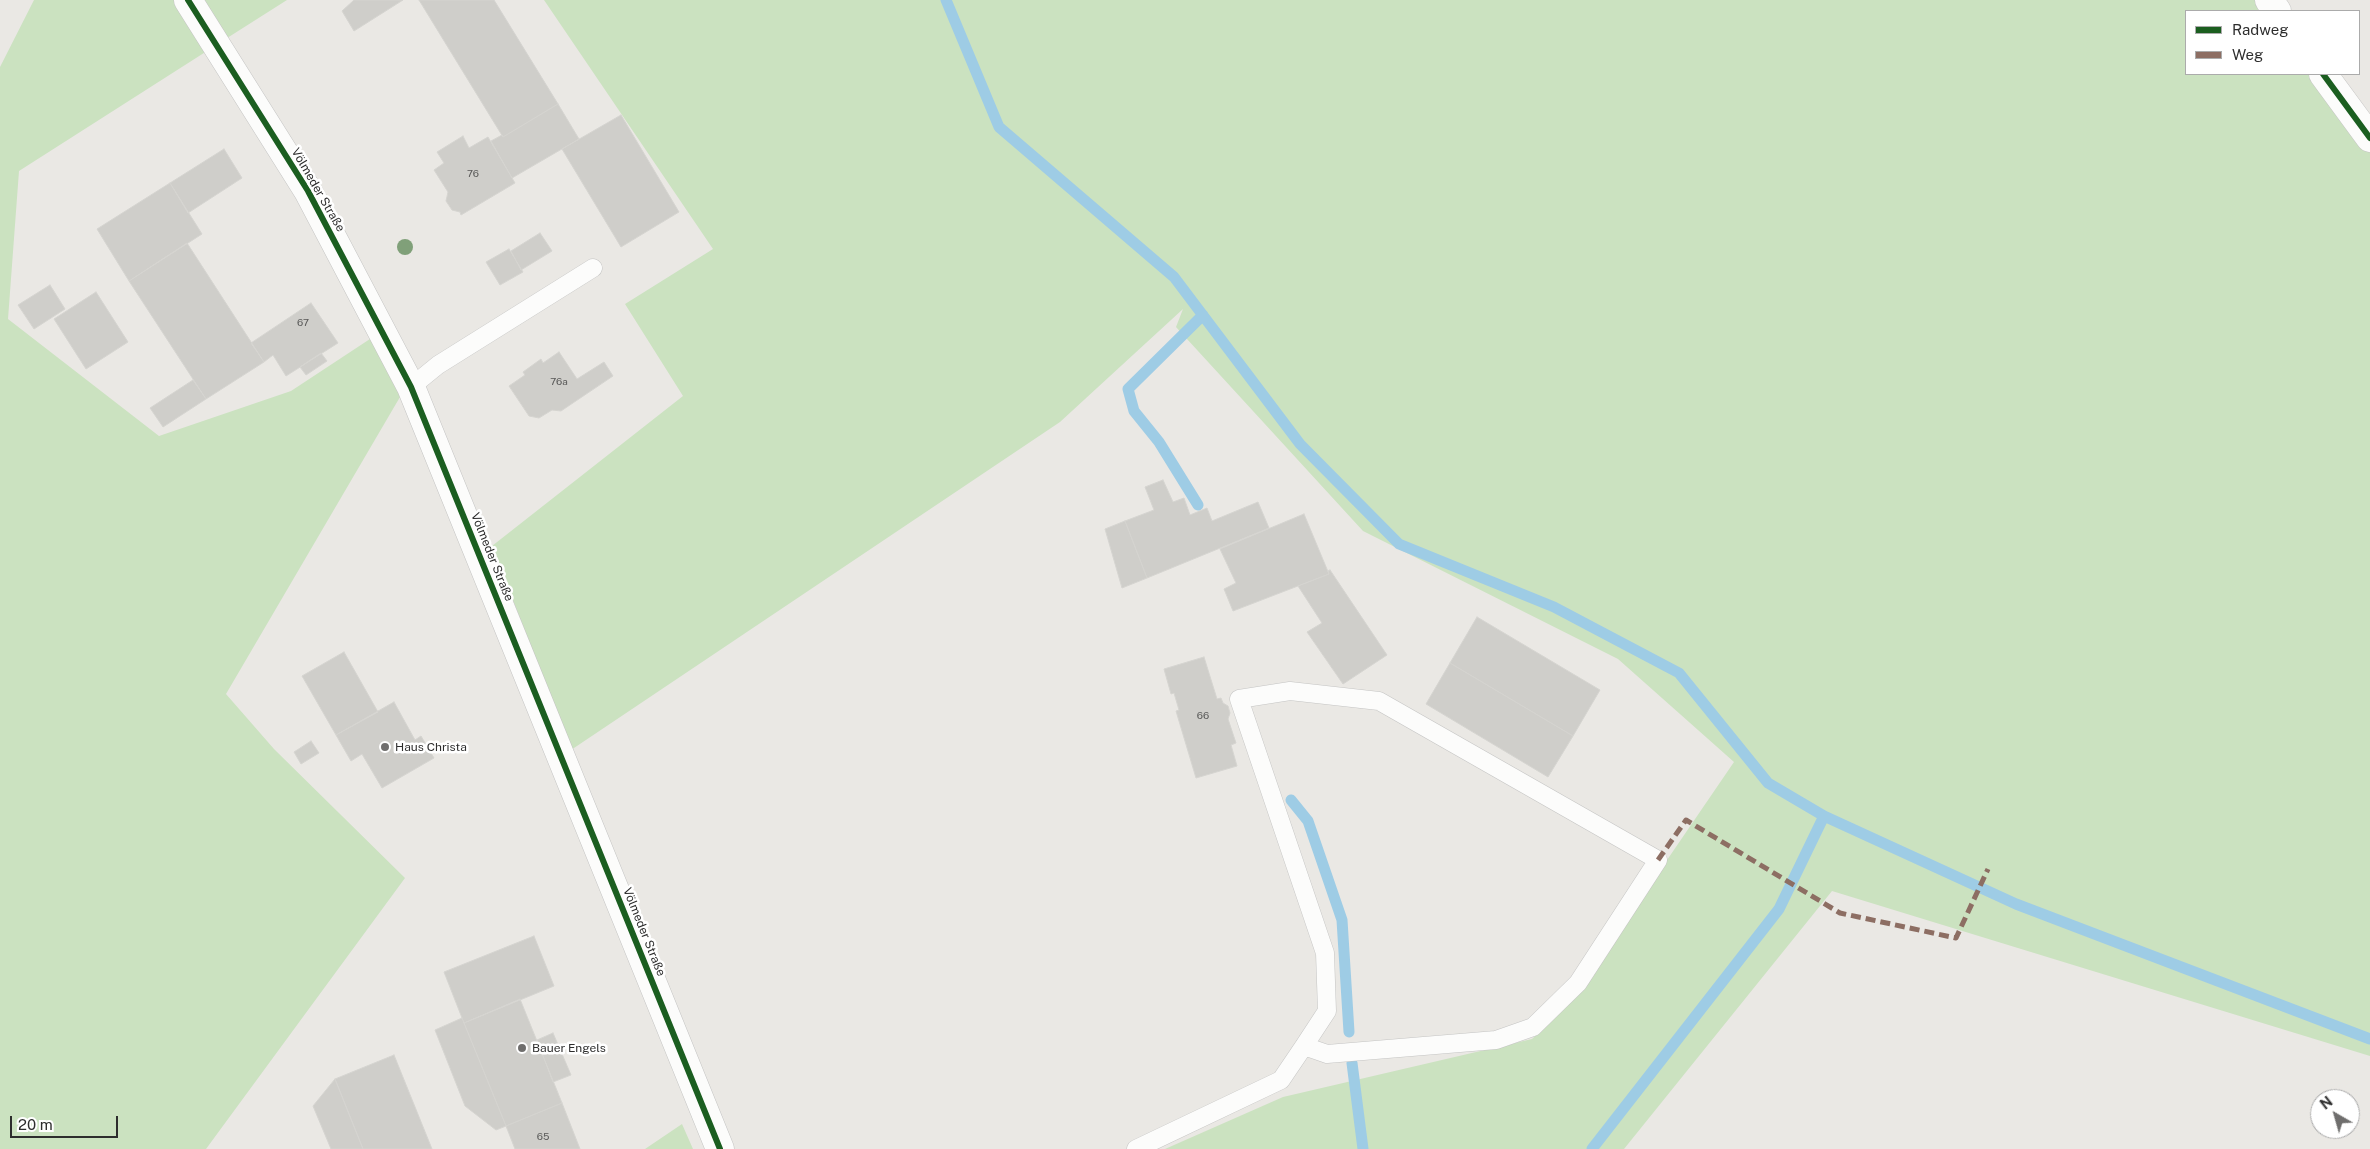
<!DOCTYPE html>
<html>
<head>
<meta charset="utf-8">
<style>
	body { margin:0 }
	#map { position:relative; width:2370px; height:1149px; overflow:hidden; background:#eae8e4; font-family:"Public Sans",sans-serif }
	canvas { display:block }
	.legend { position:absolute; left:2185px; top:10px; width:175px; height:65px; box-sizing:border-box; background:#fff; border:1px solid #ababab; margin:0; padding:6px 9px; list-style:none; font-size:15px; color:#2d2d2d }
	.legend li { display:flex; align-items:center; gap:10px; height:25px }
	.legend b { width:25px; border:1px solid #ababab }
	.north { position:absolute; left:2310px; top:1089px; width:50px; height:50px; box-sizing:border-box; background:#fff; border:1px solid #ababab; border-radius:50%; rotate:322deg; font-size:14px; font-weight:700; line-height:20px; text-align:center; color:#2d2d2d }
	.north::after { content:''; display:block; margin:auto; width:18px; height:22px; background:#6f6e6d; clip-path:polygon(50% 0,100% 100%,50% 72%,0 100%) }
	.scale { position:absolute; left:10px; top:1116px; width:108px; height:22px; box-sizing:border-box; border:2px solid #2d2d2d; border-top:0; padding-left:6px; font-size:15px; line-height:18px; white-space:nowrap; color:#2d2d2d; -webkit-text-stroke:4px #fff; paint-order:stroke }
</style>
</head>
<body>
<div id="map">
<canvas width="2370" height="1149"></canvas>
<ul class="legend">
<li><b style="height:6px;background:#1b5e20"></b>Radweg</li>
<li><b style="height:6px;background:#8d6e63"></b>Weg</li>
</ul>
<div class="north">N</div>
<div class="scale">20 m</div>
</div>
<script>
const ctx = document.querySelector('canvas').getContext('2d');
ctx.lineJoin = 'round';
function paint(path, color) {
  ctx.fillStyle = color;
  ctx.fill(path, 'evenodd');
}
function toPath(rows) {
  const path = new Path2D();
  for (const r of rows) {
    path.moveTo(r[0], r[1]);
    for (let i = 2; i < r.length; i += 2) path.lineTo(r[i], r[i + 1]);
  }
  return path;
}
function strokePath(path, color, width, dash) {
  ctx.strokeStyle = color;
  ctx.lineWidth = width;
  ctx.lineCap = dash ? 'butt' : 'round';
  ctx.setLineDash(dash || []);
  ctx.stroke(path);
}
function write(font, color, halo, rows, align = 'center') {
  ctx.font = font + ' "Public Sans",sans-serif';
  ctx.lineWidth = 5;
  ctx.setLineDash([]);
  ctx.textBaseline = 'middle';
  ctx.strokeStyle = halo;
  ctx.fillStyle = color;
  for (const [text, x, y, turn = 0] of rows) {
    ctx.save();
    ctx.translate(x, y);
    ctx.rotate((+turn || 0) * Math.PI / 180);
    ctx.textAlign = isNaN(turn) ? turn : align;
    if (halo) ctx.strokeText(text, 0, 0);
    ctx.fillText(text, 0, 0);
    ctx.restore();
  }
}
const green = toPath([
	[34,0,176,0,207,51,19,171,8,319,159,436,291,391,373,337,400,397,226,694,274,749,405,878,206,1149,0,1149,0,67],
	[200,0,287,0,224,40],
	[544,0,2258,0,2266,11,2186,11,2186,74,2312,74,2370,153,2370,1056,1832,891,1624,1149,1165,1149,1283,1097,1532,1039,1570,1002,1734,762,1618,659,1363,531,1176,327,1183,309,1060,422,571,750,492,546,683,396,625,304,713,249],
	[682,1124,693,1149,645,1149]
]);
const stream = toPath([
	[946,0,999,127,1174,277,1300,444,1399,544,1554,607,1679,673,1768,783,1824,816,2016,904,2370,1039],
	[1198,505,1159,442,1134,411,1128,389,1203,315],
	[1291,800,1308,821,1342,920,1349,1032],
	[1352,1063,1363,1149],
	[1592,1149,1779,909,1824,816]
]);
const building = toPath([
	[354,0,403,0,354,31,342,11,354,0],
	[419,0,494,0,558,104,503,137,419,0],
	[558,104,579,139,512,178,491,141,502,135,503,137,558,104],
	[621,115,679,212,621,247,562,149,621,115],
	[463,136,469,148,488,137,515,183,461,215,460,212,452,210,446,201,448,192,434,170,444,163,437,152,463,136],
	[224,149,242,178,188,213,170,183,224,149],
	[170,183,202,234,129,281,97,229,170,183],
	[540,233,552,251,521,270,511,251,540,233],
	[187,243,264,362,206,399,129,281,187,243],
	[509,249,523,272,500,285,486,262,509,249],
	[50,285,65,309,34,329,18,305,50,285],
	[96,292,128,342,86,369,54,319,96,292],
	[311,303,338,343,286,376,273,355,264,362,251,343,311,303],
	[559,352,577,379,604,362,613,376,561,411,552,410,539,418,529,416,509,386,525,375,523,372,541,359,543,363,559,352],
	[321,353,327,361,306,375,300,367,321,353],
	[193,380,206,399,163,427,150,408,193,380],
	[1163,480,1173,502,1184,498,1190,515,1207,508,1212,521,1258,502,1269,528,1147,578,1125,521,1154,510,1145,487,1163,480],
	[1304,514,1329,574,1233,611,1224,589,1236,583,1220,549,1304,514],
	[1125,521,1147,578,1122,588,1105,529,1125,521],
	[1330,570,1387,655,1343,684,1307,632,1322,623,1298,586,1329,574,1328,571,1330,570],
	[1477,617,1600,690,1573,736,1450,663,1477,617],
	[344,652,378,712,336,735,302,676,344,652],
	[1204,657,1217,699,1221,698,1223,703,1228,706,1230,713,1228,719,1236,743,1231,745,1237,766,1196,778,1176,711,1179,710,1174,693,1171,694,1164,669,1204,657],
	[1450,663,1573,736,1548,777,1426,704,1450,663],
	[394,702,415,740,421,736,434,758,382,788,362,754,351,761,336,735,394,702],
	[311,741,319,753,301,764,294,752,311,741],
	[534,936,554,986,464,1023,444,972,534,936],
	[520,999,562,1103,506,1126,464,1023,520,999],
	[462,1018,506,1126,496,1130,465,1106,435,1030,462,1018],
	[553,1033,571,1075,553,1082,537,1040,553,1033],
	[394,1055,432,1149,363,1149,335,1079,394,1055],
	[335,1079,363,1149,331,1149,313,1106,335,1079],
	[562,1103,580,1149,515,1149,506,1126,562,1103]
]);
const service = toPath([
	[411,387,438,365,593,268],
	[1136,1149,1281,1080,1304,1046,1327,1011,1325,953,1239,699,1290,691,1379,701,1658,860,1578,983,1533,1027,1496,1040,1327,1054,1304,1046]
]);
const minor = toPath([
	[188,0,308,191,411,387,720,1149],
	[2269,0,2277,11],
	[2323,74,2370,138]
]);
const quiet = toPath([
	[1658,860,1686,820,1840,913,1956,938,1988,869]
]);
const cycleway = toPath([
	[188,0,308,191,411,387,720,1149],
	[2323,74,2370,138]
]);
const trees = [
	[405,247]
];
const markers = [
	[385,747,5,"#6f6e6d"],
	[522,1048,5,"#6f6e6d"]
];
const numberNames = [
	["76",473,174],
	["67",303,323],
	["76a",559,382],
	["66",1203,716],
	["65",543,1137]
];
const streetNames = [
	["Völmeder Straße",318,190,60],
	["Völmeder Straße",492,557,68],
	["Völmeder Straße",644,932,68]
];
const poiNames = [
	["Haus Christa",395,747],
	["Bauer Engels",532,1048]
];
paint(green, '#cbe2c0');
strokePath(stream, '#9ecce5', 11);
paint(building, '#cfceca');
strokePath(building, '#d5d4d0', 1);
strokePath(service, '#c4c4c3', 19);
strokePath(minor, '#c4c4c3', 29);
strokePath(service, '#fcfcfb', 18);
strokePath(minor, '#fcfcfb', 28);
strokePath(quiet, '#8d6e63', 5, [10, 5]);
strokePath(cycleway, '#1b5e20', 6);
ctx.fillStyle = '#80a079';
for (const [x, y] of trees) {
  ctx.beginPath();
  ctx.arc(x, y, 8, 0, 2 * Math.PI);
  ctx.fill();
}
for (const [x, y, r, color] of markers) {
  const dot = new Path2D();
  dot.arc(x, y, r, 0, 2 * Math.PI);
  ctx.fillStyle = color;
  ctx.fill(dot);
  strokePath(dot, '#fff', 2);
}
write('10px', '#575756', null, numberNames);
write('12px', '#2d2d2d', '#fff', streetNames);
write('12px', '#2d2d2d', '#fff', poiNames, 'left');
</script>
</body>
</html>
